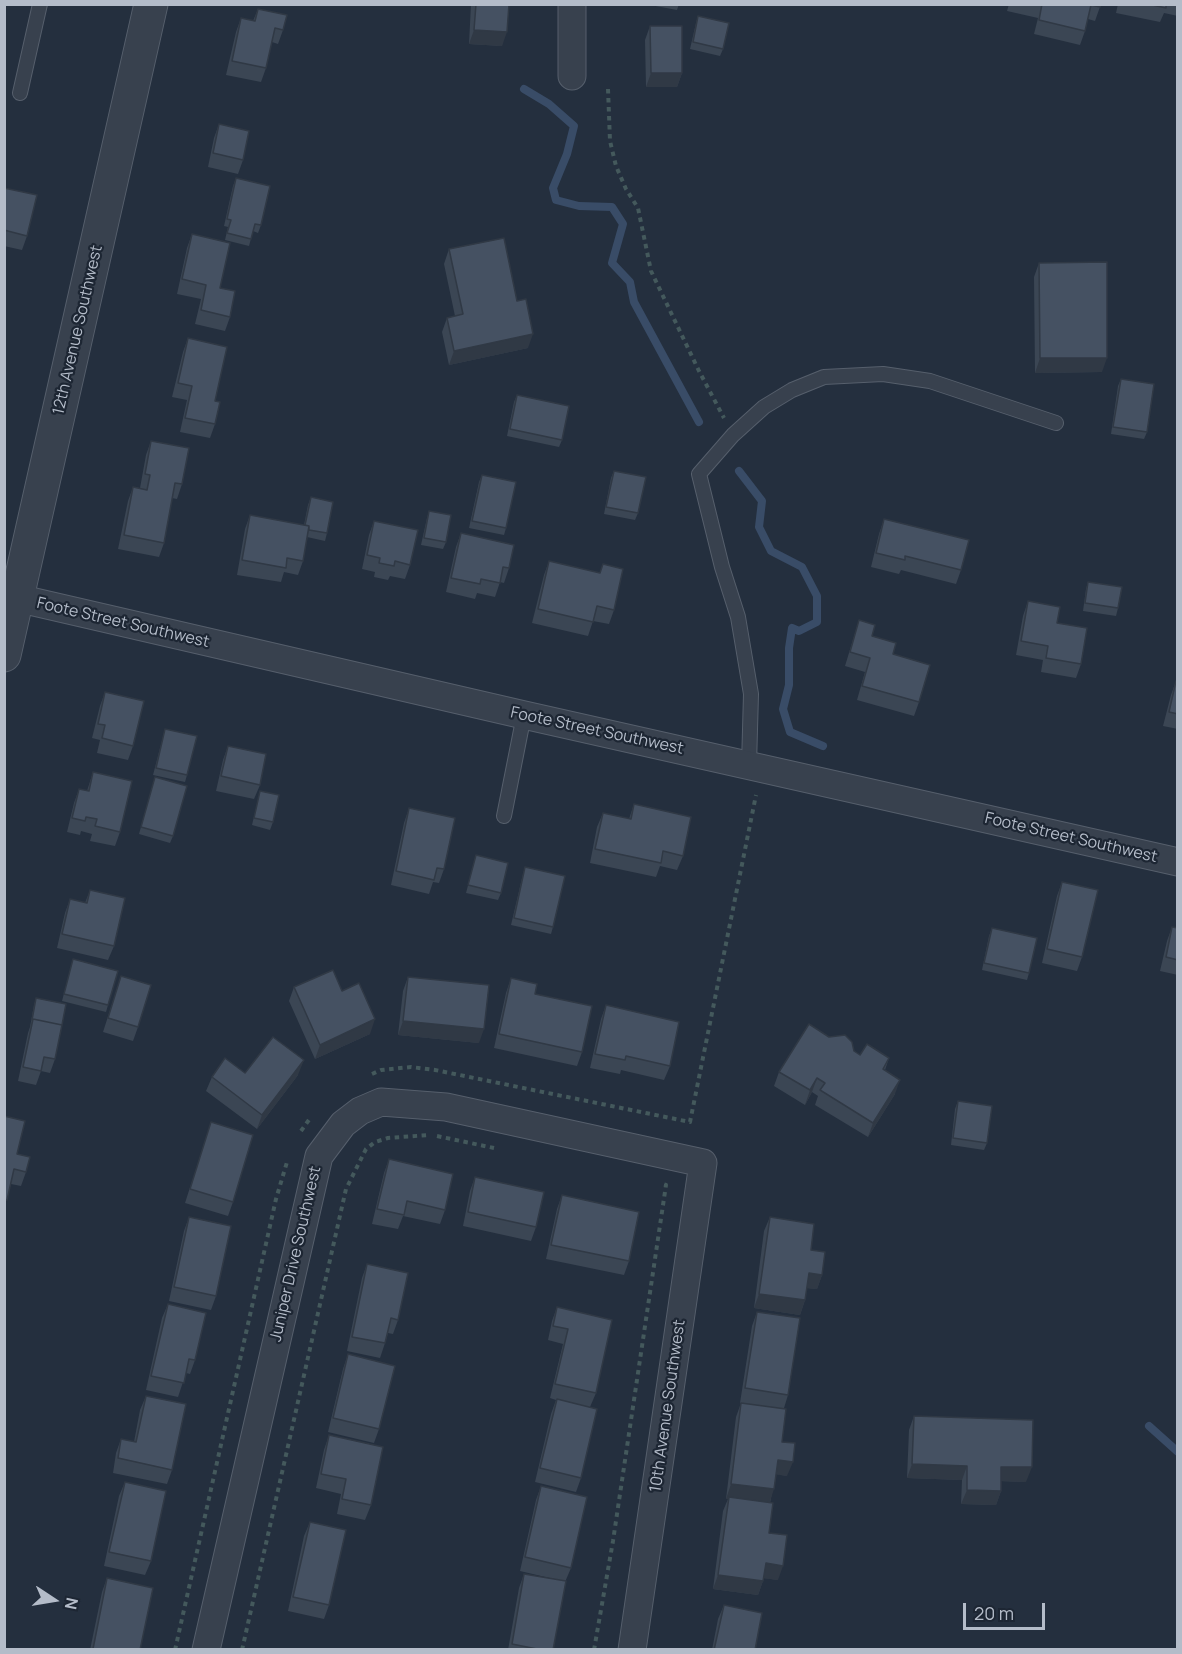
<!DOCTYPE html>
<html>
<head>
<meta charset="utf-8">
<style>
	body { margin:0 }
	#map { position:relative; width:1182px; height:1654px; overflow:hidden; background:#242f3e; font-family:Manrope,sans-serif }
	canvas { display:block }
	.frame { position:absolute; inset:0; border:6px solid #b4bcc9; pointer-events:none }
	.north { position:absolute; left:24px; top:1570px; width:60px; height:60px; -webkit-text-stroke:4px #1d2633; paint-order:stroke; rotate:102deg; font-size:16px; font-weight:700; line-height:24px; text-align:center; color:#b4bcc9 }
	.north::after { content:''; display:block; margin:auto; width:21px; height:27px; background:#b4bcc9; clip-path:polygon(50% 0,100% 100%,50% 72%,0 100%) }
	.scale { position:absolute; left:963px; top:1603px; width:82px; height:27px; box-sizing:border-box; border:3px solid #b4bcc9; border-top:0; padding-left:8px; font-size:18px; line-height:21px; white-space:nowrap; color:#b4bcc9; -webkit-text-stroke:4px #1d2633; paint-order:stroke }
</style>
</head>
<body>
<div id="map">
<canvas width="1182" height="1654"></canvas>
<div class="frame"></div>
<div class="north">N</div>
<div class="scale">20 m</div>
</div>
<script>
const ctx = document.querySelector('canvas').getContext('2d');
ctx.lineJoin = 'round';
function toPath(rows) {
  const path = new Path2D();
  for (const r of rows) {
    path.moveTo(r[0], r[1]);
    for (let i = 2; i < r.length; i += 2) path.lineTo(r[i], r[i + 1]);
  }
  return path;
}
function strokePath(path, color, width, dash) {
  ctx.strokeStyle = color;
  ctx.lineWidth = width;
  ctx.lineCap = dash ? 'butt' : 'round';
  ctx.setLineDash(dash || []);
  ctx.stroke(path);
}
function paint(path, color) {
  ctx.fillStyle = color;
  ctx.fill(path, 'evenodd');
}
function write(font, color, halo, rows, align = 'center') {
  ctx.font = font + ' Manrope,sans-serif';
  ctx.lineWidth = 4.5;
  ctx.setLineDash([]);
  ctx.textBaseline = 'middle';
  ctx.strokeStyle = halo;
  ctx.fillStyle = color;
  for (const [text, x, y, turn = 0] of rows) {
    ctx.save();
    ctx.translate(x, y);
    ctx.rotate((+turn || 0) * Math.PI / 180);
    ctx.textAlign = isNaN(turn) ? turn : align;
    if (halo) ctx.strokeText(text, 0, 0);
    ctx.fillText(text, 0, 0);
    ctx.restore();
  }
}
const stream = toPath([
	[524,89,549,104,574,126,567,154,553,188,556,200,579,206,612,207,623,224,612,263,630,282,634,302,699,422],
	[739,471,762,501,759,527,771,551,802,567,817,596,817,622,799,631,792,628,789,648,789,685,783,709,790,732,823,746],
	[1149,1426,1178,1452]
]);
const path = toPath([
	[608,89,610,141,616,166,626,189,638,208,651,271,699,371,724,418],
	[372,1074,381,1070,411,1067,435,1070,690,1122,756,795],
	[301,1131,311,1117],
	[437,1136,494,1148],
	[175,1650,276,1199,287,1162],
	[242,1650,346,1189,366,1149,375,1142,388,1138,429,1135],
	[594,1650,613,1541,666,1185,663,1184]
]);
const service = toPath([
	[20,93,40,4],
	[749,765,751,694,738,617,722,567,699,474,733,435,764,407,792,390,824,377,883,374,930,381,1056,423],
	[504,816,524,715]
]);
const minor = toPath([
	[572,4,572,76],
	[17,598,524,715,1178,862],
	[206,1650,319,1156,343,1124,360,1111,381,1102,446,1107,703,1163,632,1650]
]);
const tertiary = toPath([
	[4,655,151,4]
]);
const wall = toPath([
	[471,4,509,4,502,46,469,44],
	[645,4,679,4,677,10],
	[1009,4,1101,4,1095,21,1088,19,1085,31,1080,45,1034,34,1038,18,1007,11],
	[1118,4,1178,4,1178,16,1164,13,1160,22,1116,13],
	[258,9,283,30,278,44,272,42,266,68,261,82,226,75,236,32,241,18,253,21],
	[698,16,723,49,720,56,690,49,696,23],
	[650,26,682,73,677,87,646,87,645,40],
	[219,124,243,160,238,174,208,167,214,138],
	[236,178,261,225,258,233,253,231,249,246,225,240,228,227,224,226,233,186],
	[4,188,27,236,22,250,4,246],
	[192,234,230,317,225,331,195,324,201,299,177,294,187,248],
	[449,249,528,348,449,365,442,332,447,318,455,316,444,264],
	[1039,263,1102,372,1035,373,1034,277],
	[188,338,215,401,215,424,210,438,180,432,187,400,172,397,183,352],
	[1121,379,1147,432,1144,439,1111,434,1118,386],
	[517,395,562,440,559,447,507,436,514,402],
	[151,441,182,484,177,499,172,498,164,543,159,557,118,549,128,501,133,487,140,488,146,455],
	[614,471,638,513,635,520,604,514,611,478],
	[482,475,506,528,504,535,469,528,479,482],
	[311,497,327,533,325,541,307,537,303,561,298,575,284,572,281,582,237,575,245,529,250,515,304,525,308,505],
	[429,511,446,542,443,549,421,545,427,518],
	[884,519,961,570,956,584,901,570,899,574,871,567,879,534],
	[374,521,410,565,405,579,390,576,388,580,374,577,375,572,362,569,369,535],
	[461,533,509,568,504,583,500,582,495,597,477,593,475,599,446,592,456,547],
	[549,561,600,573,603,564,614,610,609,624,593,621,588,636,532,623,544,575],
	[1088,582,1118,608,1116,616,1083,611,1086,589],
	[1028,601,1057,623,1081,664,1076,678,1041,672,1043,660,1016,655,1023,616],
	[859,620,872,636,893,654,919,702,914,716,857,700,865,672,845,666],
	[1176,681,1178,682,1178,729,1163,726,1171,695],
	[105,692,133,746,128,760,97,753,100,740,92,738,100,706],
	[165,729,187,775,185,782,153,775],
	[228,746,260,785,254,799,216,791,223,760],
	[93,772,120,832,115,846,90,841,92,834,81,831,80,835,67,832,74,803,79,789,87,791],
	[155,777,173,836,170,843,139,834],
	[260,791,273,822,270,830,252,825],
	[634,804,683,856,677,870,660,866,656,877,590,863,597,827,603,813,629,819],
	[409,808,444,869,439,883,433,882,429,894,391,885,404,823],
	[476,855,501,893,498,900,466,893],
	[525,867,553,927,551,934,511,925,523,874],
	[1062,882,1082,957,1077,971,1042,963,1057,896],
	[90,890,114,946,108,960,57,948,65,913,70,899,85,903],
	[1172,927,1178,928,1178,975,1160,971,1167,941],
	[992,928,1029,973,1027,980,982,970,989,936],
	[73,959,108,1005,106,1012,62,1001],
	[121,976,138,1027,133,1041,103,1032],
	[408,977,479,1043,398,1035,403,991],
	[511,978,535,994,582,1052,577,1066,494,1048,506,993],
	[294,987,342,991,370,1034,315,1059,289,1001],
	[36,998,55,1059,50,1073,41,1071,36,1085,18,1081,28,1033,30,1027,34,1005],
	[606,1005,670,1066,664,1080,621,1070,620,1074,590,1068,601,1019],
	[854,1051,860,1055,889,1058,885,1070,895,1094,868,1137,815,1105,818,1096,812,1092,805,1105,774,1086,779,1072],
	[245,1073,298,1075,257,1129,206,1091,212,1077],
	[958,1101,987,1143,984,1150,951,1145,955,1109],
	[4,1116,17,1154,26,1172,21,1186,11,1184,4,1208],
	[211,1122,233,1202,228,1216,185,1203],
	[389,1159,445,1210,440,1224,403,1216,398,1229,372,1224,384,1173],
	[475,1177,536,1227,531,1241,463,1226,470,1191],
	[562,1195,629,1261,624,1275,546,1259,557,1209],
	[189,1217,216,1296,211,1310,169,1301,184,1231],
	[770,1217,811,1250,822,1275,817,1289,807,1288,805,1300,800,1315,754,1308,764,1231],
	[367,1264,398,1320,393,1334,388,1333,385,1343,380,1358,347,1351,362,1278],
	[168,1304,195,1360,190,1374,186,1373,178,1397,146,1390,162,1318],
	[557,1307,612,1320,596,1393,590,1407,581,1478,576,1492,535,1482,551,1414,556,1400,550,1398,563,1344,548,1340,552,1321],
	[757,1312,788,1395,784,1408,782,1442,787,1476,776,1474,770,1503,769,1533,778,1580,764,1578,758,1595,713,1589,723,1511,728,1499,726,1499,736,1417,741,1403,748,1404,740,1403,752,1326],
	[348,1354,379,1429,374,1443,328,1432,343,1369],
	[146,1396,172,1470,167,1484,113,1473,116,1453,121,1439,134,1442,140,1410],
	[914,1416,1026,1482,1001,1481,1001,1491,996,1505,961,1504,962,1480,907,1478,909,1430],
	[329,1435,371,1505,365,1520,337,1514,341,1494,316,1488,324,1450],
	[125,1482,151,1561,145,1575,104,1566,119,1496],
	[541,1486,571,1568,565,1582,553,1650,508,1650,519,1588,524,1574,558,1580,520,1571,536,1500],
	[310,1522,329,1605,324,1619,288,1611,304,1536],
	[107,1578,140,1650,90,1650,102,1592],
	[724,1605,755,1650,712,1650,718,1619]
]);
const shadedWall = toPath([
	[474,30,507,32,502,46,469,44],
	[651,73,682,73,677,87,646,87],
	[533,334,528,348,449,365,454,351],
	[1040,358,1107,358,1102,372,1035,373],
	[375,1019,370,1034,315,1059,320,1045],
	[403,1021,484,1029,479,1043,398,1035],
	[304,1060,298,1075,257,1129,262,1115],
	[817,1078,812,1092,805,1105,810,1090],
	[900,1080,895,1094,868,1137,873,1123],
	[809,1273,822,1275,817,1289,804,1288],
	[759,1294,805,1300,800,1315,754,1308],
	[778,1460,793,1462,787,1476,773,1474],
	[912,1464,967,1466,962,1480,907,1478],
	[1001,1467,1032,1467,1026,1482,996,1481],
	[731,1484,774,1489,769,1504,726,1499],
	[967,1490,1001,1491,996,1505,961,1504],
	[766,1563,783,1566,778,1580,761,1578],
	[718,1575,763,1581,758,1595,713,1589]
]);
const building = toPath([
	[476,4,509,4,507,32,474,30,476,4],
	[1042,4,1101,4,1100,7,1091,5,1085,31,1039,20,1042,4],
	[1148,4,1166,4,1166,8,1148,4],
	[258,9,287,15,283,30,275,28,266,68,232,61,241,18,255,21,258,9],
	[698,16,729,23,723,49,693,42,698,16],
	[650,26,682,26,682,73,651,73,650,26],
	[219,124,249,131,243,160,213,153,219,124],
	[236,178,270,186,261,225,255,224,251,239,227,233,231,220,227,219,236,178],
	[4,188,37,195,27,236,4,230,4,188],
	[192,234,230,243,220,288,235,291,230,317,201,310,206,285,182,279,192,234],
	[504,238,517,301,526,299,533,334,454,351,447,318,463,314,449,249,504,238],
	[1107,262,1107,358,1040,358,1039,263,1107,262],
	[188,338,227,347,215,401,220,402,215,424,185,418,192,386,178,383,188,338],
	[1121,379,1154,384,1147,432,1113,427,1121,379],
	[517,395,569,406,562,440,510,429,517,395],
	[151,441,189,448,182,484,175,483,164,543,124,535,133,487,147,490,150,475,145,474,151,441],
	[614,471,646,477,638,513,606,507,614,471],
	[482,475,516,482,506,528,472,521,482,475],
	[311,497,333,502,327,533,309,530,309,526,305,525,311,497],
	[429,511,451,515,446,542,424,538,429,511],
	[250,515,309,526,303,561,287,558,286,568,242,560,250,515],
	[884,519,969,540,961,570,905,556,905,560,876,553,884,519],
	[374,521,418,530,410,565,395,561,394,566,379,563,380,558,367,555,374,521],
	[461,533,514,545,509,568,503,567,500,583,481,579,480,584,451,578,461,533],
	[549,561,600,573,603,564,623,569,614,610,597,606,593,622,538,609,549,561],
	[1088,582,1122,587,1118,608,1085,603,1088,582],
	[1028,601,1060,607,1057,623,1087,628,1081,664,1046,658,1048,646,1021,641,1028,601],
	[859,620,875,625,872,636,896,643,893,654,930,665,919,702,862,686,870,658,850,652,859,620],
	[1176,681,1178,682,1178,714,1169,712,1176,681],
	[105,692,144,701,133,746,102,738,105,725,98,724,105,692],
	[165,729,197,736,187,775,156,768,165,729],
	[228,746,266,754,260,785,221,776,228,746],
	[93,772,132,781,120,832,95,826,97,819,86,817,85,821,72,818,79,789,89,791,93,772],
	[155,777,187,786,173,836,141,827,155,777],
	[260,791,279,795,273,822,254,818,260,791],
	[634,804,691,817,683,856,663,851,661,863,595,849,603,813,631,819,634,804],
	[409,808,455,818,444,869,437,868,434,880,396,871,409,808],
	[476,855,508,863,501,893,468,885,476,855],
	[525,867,565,876,553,927,514,918,525,867],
	[1062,882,1098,890,1082,957,1047,949,1062,882],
	[90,890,125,898,114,946,62,934,70,899,87,903,90,890],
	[1172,927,1178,928,1178,960,1166,957,1172,927],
	[992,928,1037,938,1029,973,984,963,992,928],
	[73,959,118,971,108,1005,64,994,73,959],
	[333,970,342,991,359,983,375,1019,320,1045,294,987,333,970],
	[121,976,151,985,138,1027,108,1018,121,976],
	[408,977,489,985,484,1029,403,1021,408,977],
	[511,978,537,984,535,994,592,1006,582,1052,499,1034,511,978],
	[36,998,66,1004,62,1025,33,1019,32,1020,36,998],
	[606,1005,679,1022,670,1066,626,1056,625,1060,595,1054,606,1005],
	[33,1019,62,1025,55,1059,44,1057,41,1071,23,1067,33,1019],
	[809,1024,829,1037,845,1035,852,1042,854,1051,860,1055,867,1044,889,1058,883,1069,900,1080,873,1123,820,1090,825,1083,817,1078,810,1090,779,1072,809,1024],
	[273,1037,304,1060,262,1115,212,1077,225,1058,245,1073,273,1037],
	[958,1101,992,1106,987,1143,953,1138,958,1101],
	[4,1116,25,1121,17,1154,30,1157,26,1172,14,1169,7,1200,4,1200,4,1116],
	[211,1122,253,1135,233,1202,190,1189,211,1122],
	[389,1159,453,1174,445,1210,407,1201,404,1215,377,1209,389,1159],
	[475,1177,544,1192,536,1227,468,1212,475,1177],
	[562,1195,639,1212,629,1261,551,1245,562,1195],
	[189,1217,231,1226,216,1296,174,1287,189,1217],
	[770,1217,814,1224,811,1250,825,1252,822,1275,809,1273,805,1300,759,1294,770,1217],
	[367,1264,408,1273,398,1320,391,1318,385,1343,352,1337,367,1264],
	[168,1304,206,1313,195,1360,189,1359,184,1383,151,1376,168,1304],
	[557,1307,612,1320,596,1393,555,1384,568,1329,553,1326,557,1307],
	[757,1312,800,1318,788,1395,745,1388,757,1312],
	[348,1354,395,1366,379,1429,333,1418,348,1354],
	[146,1396,186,1404,172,1470,118,1458,121,1439,136,1442,146,1396],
	[557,1399,597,1409,581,1478,540,1468,557,1399],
	[741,1403,786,1409,782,1442,795,1443,793,1462,778,1460,774,1489,731,1484,741,1403],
	[914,1416,1033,1420,1032,1467,1001,1467,1001,1491,967,1490,967,1466,912,1464,914,1416],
	[329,1435,383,1447,371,1505,342,1499,346,1479,321,1474,329,1435],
	[125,1482,166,1491,151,1561,109,1552,125,1482],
	[541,1486,587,1497,571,1568,525,1557,541,1486],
	[729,1497,773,1503,769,1533,787,1535,783,1566,766,1563,763,1581,718,1575,729,1497],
	[310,1522,346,1530,329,1605,293,1597,310,1522],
	[524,1574,566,1581,553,1650,542,1650,512,1644,524,1574],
	[107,1578,153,1588,140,1650,93,1649,107,1578],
	[724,1605,762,1613,755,1650,714,1650,724,1605]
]);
const streetNames = [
	["12th Avenue Southwest",78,330,-77],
	["Foote Street Southwest",123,623,13],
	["Foote Street Southwest",597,731,12],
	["Foote Street Southwest",1071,838,13],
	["Juniper Drive Southwest",296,1254,-77],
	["10th Avenue Southwest",668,1406,-82]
];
strokePath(stream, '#394c67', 8);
strokePath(service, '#565f6c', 16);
strokePath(minor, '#565f6c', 29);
strokePath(tertiary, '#565f6c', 35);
strokePath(path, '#44595c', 4, [4.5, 4.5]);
strokePath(service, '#38414e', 14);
strokePath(minor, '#38414e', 27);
strokePath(tertiary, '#38414e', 33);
paint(wall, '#3b4654');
paint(shadedWall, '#303945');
paint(building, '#455162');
strokePath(building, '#303945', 1.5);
write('16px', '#b4bcc9', '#1d2633', streetNames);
</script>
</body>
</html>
